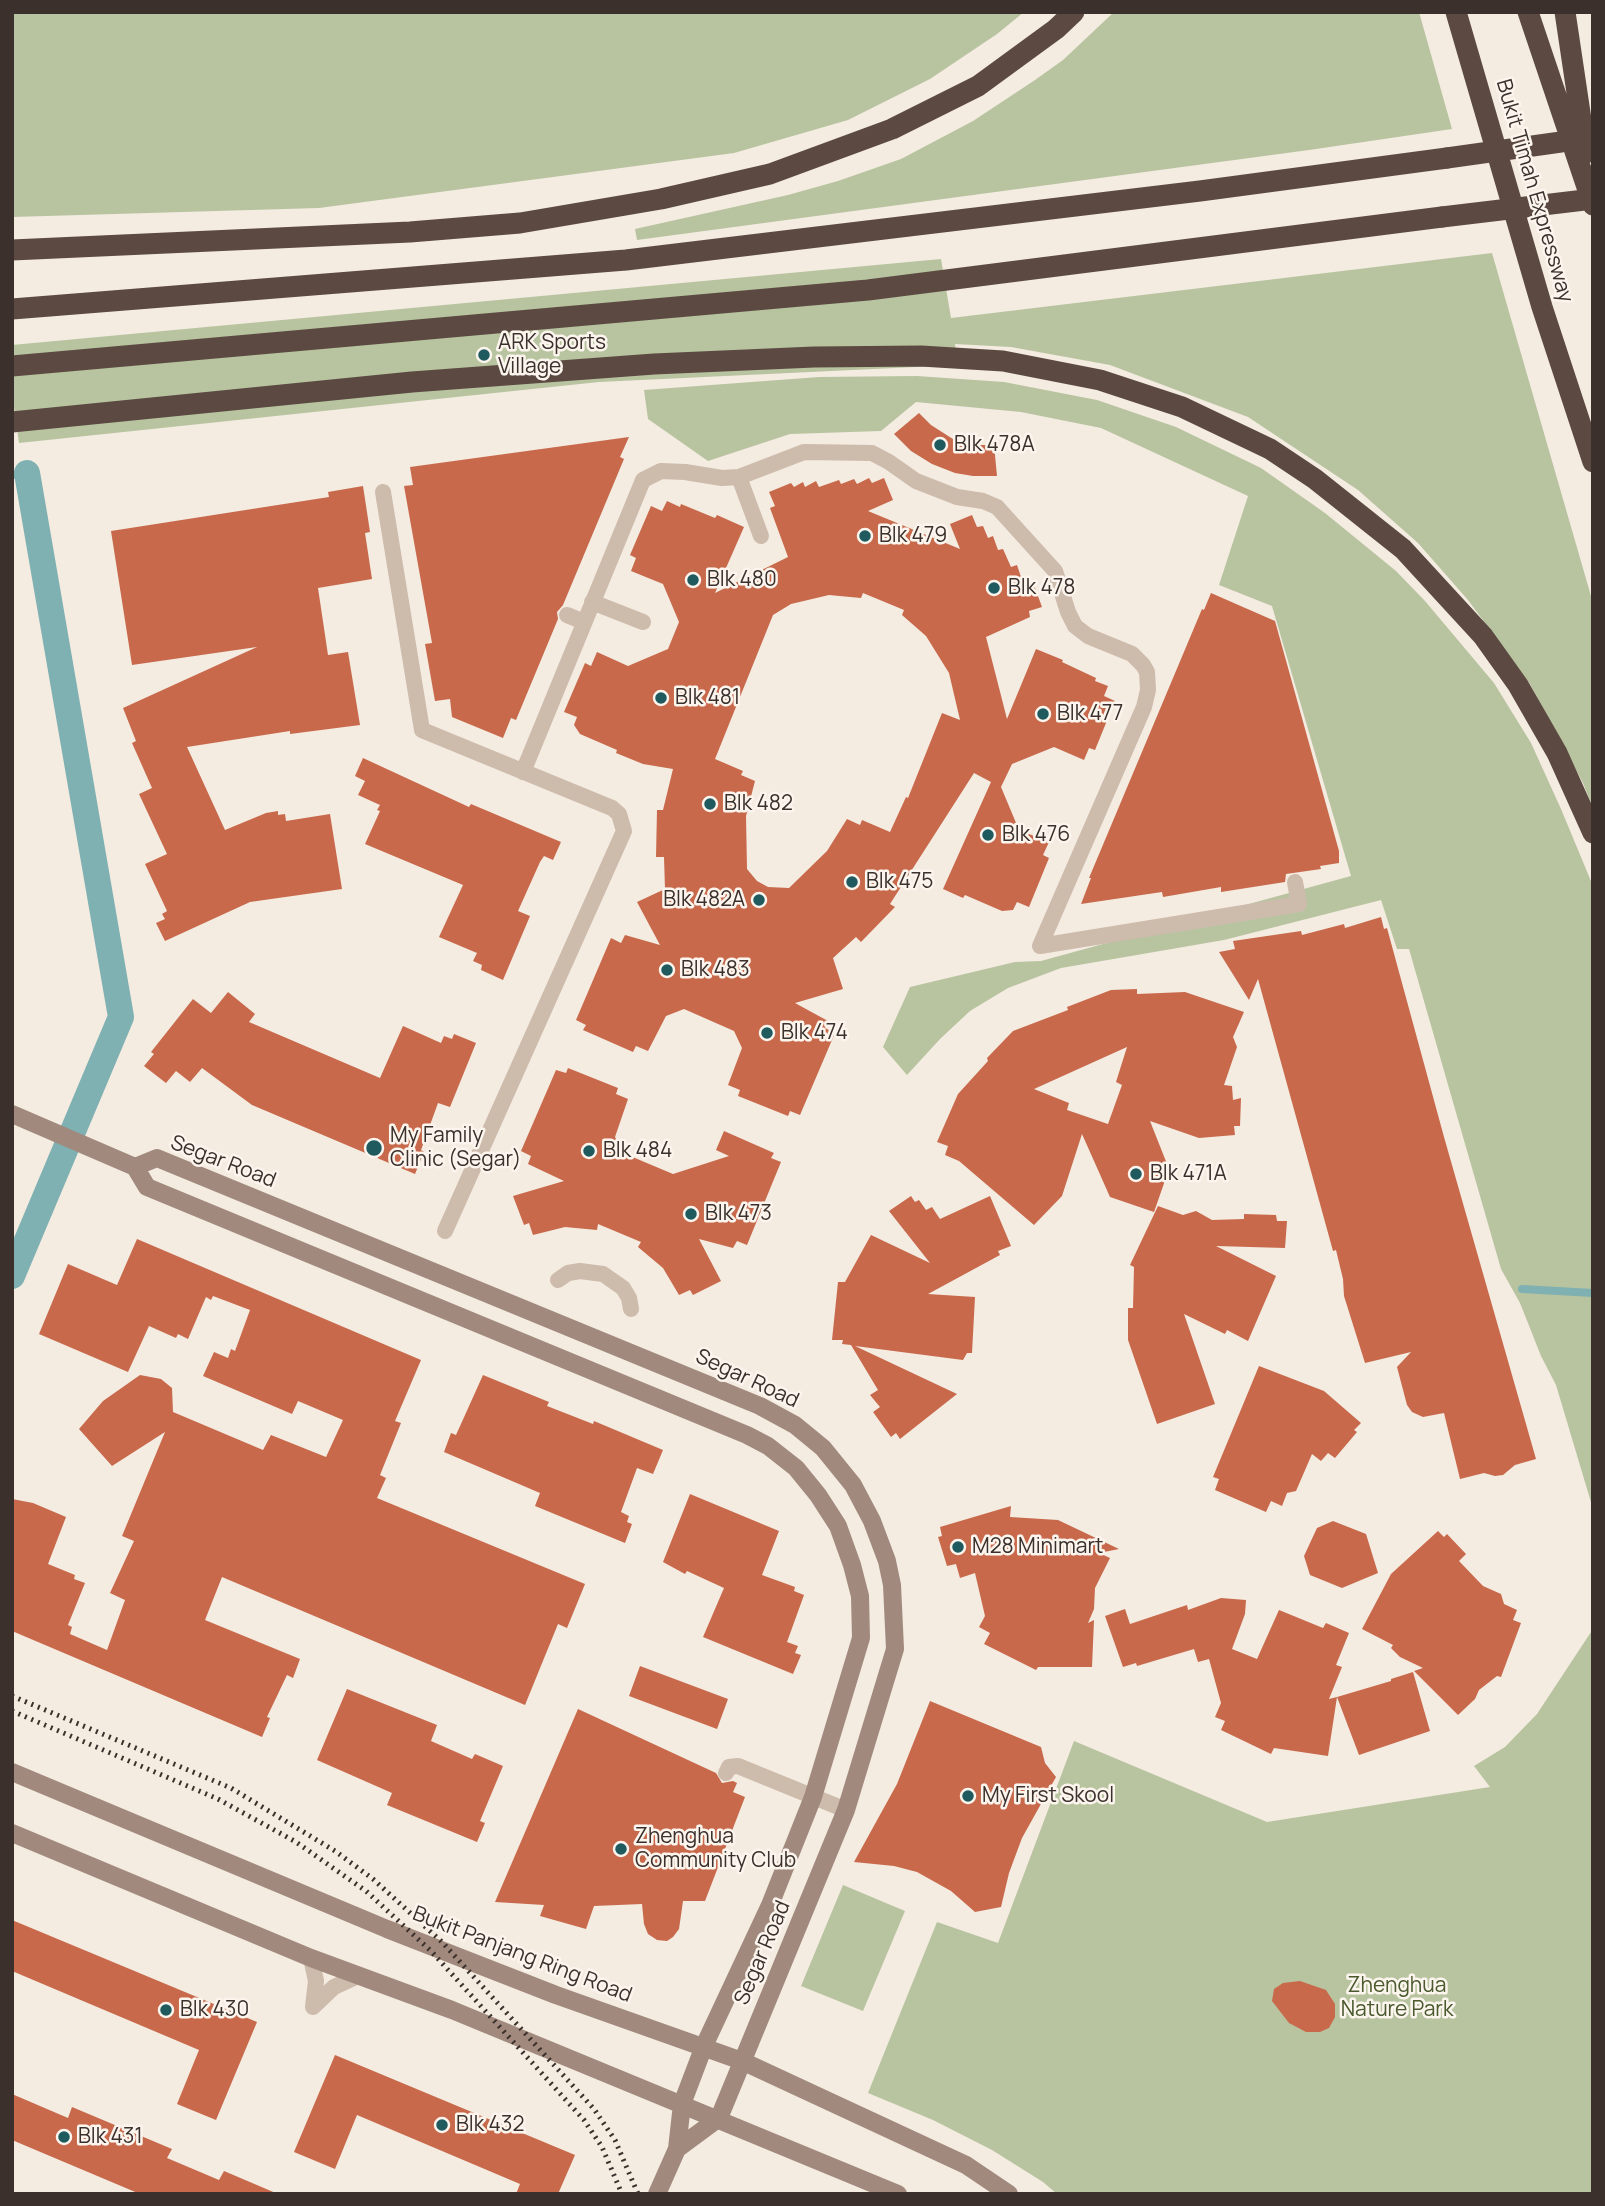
<!DOCTYPE html>
<html>
<head>
<meta charset="utf-8">
<style>
	body { margin:0 }
	#map { position:relative; width:1605px; height:2206px; overflow:hidden; background:#f4ebe1; font-family:Manrope,sans-serif }
	canvas { display:block }
	.frame { position:absolute; inset:0; border:14px solid #3b302b; pointer-events:none }
</style>
</head>
<body>
<div id="map">
<canvas width="1605" height="2206"></canvas>
<div class="frame"></div>
</div>
<script>
const ctx = document.querySelector('canvas').getContext('2d');
ctx.lineJoin = 'round';
function paint(path, color) {
  ctx.fillStyle = color;
  ctx.fill(path, 'evenodd');
}
function toPath(rows) {
  const path = new Path2D();
  for (const r of rows) {
    path.moveTo(r[0], r[1]);
    for (let i = 2; i < r.length; i += 2) path.lineTo(r[i], r[i + 1]);
  }
  return path;
}
function strokePath(path, color, width, dash) {
  ctx.strokeStyle = color;
  ctx.lineWidth = width;
  ctx.lineCap = dash ? 'butt' : 'round';
  ctx.setLineDash(dash || []);
  ctx.stroke(path);
}
function write(font, color, halo, rows, align = 'center') {
  ctx.font = font + ' Manrope,sans-serif';
  ctx.lineWidth = 5;
  ctx.setLineDash([]);
  ctx.textBaseline = 'middle';
  ctx.strokeStyle = halo;
  ctx.fillStyle = color;
  for (const [text, x, y, turn = 0] of rows) {
    ctx.save();
    ctx.translate(x, y);
    ctx.rotate((+turn || 0) * Math.PI / 180);
    ctx.textAlign = isNaN(turn) ? turn : align;
    if (halo) ctx.strokeText(text, 0, 0);
    ctx.fillText(text, 0, 0);
    ctx.restore();
  }
}
const green = toPath([
	[12,12,1024,12,997,34,930,79,848,120,734,153,319,208,12,217],
	[1114,12,1419,12,1452,129,1309,150,637,240,635,229,788,195,838,181,901,159,973,121,1035,80,1063,60],
	[1492,253,1593,603,1593,808,1583,783,1530,684,1468,600,1418,543,1358,490,1248,417,1110,365,1011,347,955,344,958,365,599,382,19,443,12,393,12,345,941,259,951,318],
	[917,376,1004,382,1097,400,1176,427,1261,468,1325,513,1396,571,1425,601,1494,683,1531,743,1561,809,1593,886,1593,1509,1556,1385,1541,1356,1520,1303,1501,1269,1409,949,1397,949,1381,900,1224,940,1061,968,1008,988,970,1011,940,1039,907,1075,883,1047,910,987,1015,962,1041,961,1351,876,1272,606,1219,585,1248,496,1101,428,1021,412,916,402,881,431,790,434,708,461,648,419,644,390,819,377],
	[1593,1629,1593,2194,1057,2194,1043,2182,992,2150,933,2120,868,2093,937,1922,998,1943,1074,1741,1267,1822,1490,1787,1474,1766,1505,1747,1537,1714],
	[843,1885,905,1911,863,2011,801,1986]
]);
const stream = toPath([
	[12,475,27,473],
	[1522,1289,1593,1293]
]);
const canal = toPath([
	[12,1276,121,1017,27,473]
]);
const building = toPath([
	[919,413,931,425,956,441,976,445,994,445,997,476,973,476,955,473,932,464,911,451,894,434],
	[629,437,620,457,624,459,563,605,557,612,558,619,516,720,511,718,503,738,452,717,450,699,435,701,425,644,432,643,404,486,413,485,410,467],
	[869,478,872,483,884,478,893,500,868,511,960,549,950,524,972,515,977,527,983,526,988,538,993,536,998,550,1003,549,1011,567,1017,565,1021,577,1026,576,1029,586,1034,585,1042,607,1029,611,1030,617,986,637,1007,719,1036,649,1063,660,1062,662,1096,678,1095,681,1108,686,1104,696,1115,701,1095,750,1089,748,1084,760,1054,747,1012,764,1001,787,1019,830,1049,842,1043,855,1049,858,1029,907,1017,902,1013,910,1002,911,965,895,963,898,943,889,991,782,974,773,890,904,895,907,861,942,856,937,833,958,843,989,795,1003,828,1021,825,1028,835,1033,800,1115,790,1111,788,1116,738,1096,740,1090,728,1085,742,1048,734,1031,684,1009,666,1016,648,1051,636,1046,633,1052,583,1030,586,1025,576,1020,611,938,621,943,625,935,660,945,637,902,665,889,664,857,656,857,657,810,663,810,673,769,643,764,616,753,617,750,580,734,574,725,577,717,564,712,585,663,591,666,597,652,628,666,668,649,679,622,663,584,631,571,636,558,630,555,651,506,662,511,667,501,680,507,681,504,715,518,717,515,744,527,715,593,788,557,770,508,775,506,769,492,791,483,794,487,803,482,805,487,816,481,819,487,839,480,841,484,854,479,857,484],
	[863,593,904,610,902,615,926,636,949,673,960,720,942,713,908,798,906,797,890,832,862,820,860,825,847,819,827,851,789,888,768,887,757,881,747,869,746,816,755,781,741,775,743,771,715,759,773,615,791,604,829,595,861,598],
	[363,486,370,532,365,533,372,579,318,588,328,655,348,652,360,725,290,734,290,731,187,747,225,830,266,813,278,811,278,815,285,814,286,821,330,814,342,889,250,902,165,941,156,923,165,919,162,914,167,911,145,864,167,854,139,794,152,788,132,743,136,741,123,708,257,647,132,665,111,531,329,497,328,492],
	[1211,593,1275,621,1339,851,1339,863,1320,866,1321,869,1286,874,1285,882,1221,892,1221,887,1163,897,1162,892,1081,904,1091,878,1089,878,1202,609,1204,610],
	[363,758,469,807,471,804,561,842,553,860,544,856,540,862,518,911,530,916,503,980,481,970,482,965,473,961,477,953,439,937,463,885,365,844,380,811,377,810,380,805,358,795,365,781,355,776],
	[1381,917,1384,929,1387,928,1444,1137,1536,1459,1515,1465,1503,1475,1495,1476,1484,1473,1460,1479,1444,1413,1423,1417,1412,1412,1407,1405,1397,1367,1411,1352,1365,1363,1344,1296,1343,1279,1336,1250,1333,1251,1258,979,1249,1000,1219,952,1235,949,1233,941,1301,931,1302,935,1344,924,1345,928],
	[1137,989,1137,994,1185,992,1244,1012,1233,1037,1237,1047,1224,1085,1232,1086,1233,1100,1241,1098,1240,1126,1234,1126,1235,1135,1199,1138,1150,1121,1169,1169,1154,1212,1110,1197,1082,1134,1062,1196,1034,1225,959,1161,945,1155,948,1146,937,1142,958,1094,988,1061,987,1058,1013,1031,1068,1010,1067,1007,1111,990],
	[1127,1047,1116,1082,1122,1085,1108,1124,1067,1110,1069,1103,1034,1089],
	[228,992,255,1014,249,1022,380,1078,403,1026,441,1043,444,1036,452,1039,454,1034,476,1043,450,1107,438,1103,421,1150,424,1152,415,1174,252,1105,202,1068,190,1082,176,1071,166,1083,144,1066,154,1054,151,1052,193,999,211,1013],
	[568,1068,618,1088,616,1094,628,1099,615,1137,623,1153,673,1174,729,1156,716,1150,724,1131,774,1153,771,1158,781,1162,747,1245,737,1241,733,1248,699,1239,721,1281,693,1295,690,1290,679,1295,663,1268,638,1247,641,1242,598,1224,597,1230,565,1227,533,1235,529,1223,524,1225,513,1196,564,1181,528,1164,531,1156,521,1151,556,1070,566,1073],
	[911,1196,915,1202,919,1200,926,1210,932,1207,940,1219,990,1196,1011,1246,998,1251,1000,1255,928,1294,975,1297,972,1353,967,1353,963,1360,855,1346,957,1394,900,1439,896,1433,891,1437,873,1412,880,1407,870,1395,878,1390,851,1345,842,1344,843,1340,832,1340,838,1282,845,1282,871,1235,930,1263,889,1211],
	[1158,1206,1183,1215,1196,1211,1212,1220,1244,1219,1244,1214,1276,1215,1277,1221,1287,1221,1285,1248,1216,1246,1276,1276,1248,1341,1227,1330,1225,1334,1184,1314,1215,1404,1157,1424,1128,1340,1128,1308,1133,1308,1134,1267,1130,1265],
	[137,1239,421,1360,395,1421,401,1423,380,1475,386,1478,377,1498,585,1584,567,1628,558,1624,525,1705,222,1577,205,1620,300,1659,293,1678,287,1675,267,1717,270,1718,262,1737,12,1631,12,1499,33,1503,66,1517,48,1564,75,1575,74,1579,85,1583,68,1625,72,1627,70,1634,107,1650,125,1600,110,1593,134,1541,122,1536,165,1432,112,1466,79,1429,103,1401,140,1375,161,1379,172,1388,173,1412,263,1450,271,1435,326,1457,343,1420,298,1401,292,1414,203,1376,214,1352,228,1358,231,1349,235,1351,250,1310,213,1296,211,1300,206,1297,188,1339,178,1334,176,1338,149,1326,128,1372,39,1334,68,1264,117,1285],
	[1259,1366,1324,1391,1361,1423,1354,1430,1357,1432,1335,1458,1328,1453,1321,1461,1312,1454,1296,1491,1287,1493,1282,1506,1271,1501,1266,1512,1215,1490,1219,1479,1213,1477],
	[483,1375,549,1402,547,1406,593,1424,594,1421,663,1450,653,1474,637,1468,621,1512,629,1516,627,1522,632,1524,625,1543,535,1506,540,1493,444,1452,451,1433,456,1435],
	[690,1494,779,1531,762,1575,795,1587,794,1591,804,1595,787,1642,798,1646,795,1653,801,1655,793,1674,703,1637,724,1588,687,1571,685,1574,663,1562],
	[1011,1506,1010,1517,1058,1520,1119,1549,1099,1553,1110,1558,1095,1588,1094,1609,1088,1623,1094,1620,1092,1667,1038,1667,1036,1670,984,1644,990,1633,979,1627,985,1616,975,1573,960,1578,956,1564,947,1566,938,1537,942,1536,940,1527],
	[1333,1521,1366,1534,1378,1573,1342,1588,1310,1575,1304,1556,1317,1528],
	[1438,1531,1444,1537,1447,1534,1466,1554,1459,1561,1483,1586,1501,1594,1504,1604,1517,1610,1513,1620,1521,1623,1501,1677,1497,1676,1479,1690,1475,1699,1458,1715,1414,1671,1423,1668,1400,1657,1391,1648,1393,1645,1362,1629,1391,1574],
	[1221,1598,1246,1600,1245,1614,1232,1649,1257,1659,1279,1610,1323,1628,1326,1623,1349,1633,1336,1665,1342,1667,1329,1699,1337,1697,1328,1756,1274,1748,1271,1754,1221,1730,1225,1721,1215,1717,1221,1703,1209,1659,1198,1662,1194,1649,1137,1666,1136,1663,1123,1667,1105,1616,1125,1609,1130,1624,1187,1605,1188,1610],
	[640,1666,728,1699,717,1729,629,1696],
	[1413,1672,1430,1731,1359,1755,1337,1697,1391,1681,1391,1679],
	[347,1689,437,1725,431,1741,472,1759,475,1754,503,1766,480,1821,485,1823,477,1842,387,1805,392,1793,317,1760],
	[930,1701,1041,1747,1045,1763,1056,1777,1022,1838,1009,1873,1001,1907,975,1912,951,1891,917,1872,894,1866,854,1862,897,1784],
	[578,1709,716,1773,722,1783,733,1781,737,1783,733,1792,745,1797,705,1901,683,1901,679,1929,673,1937,667,1941,657,1940,648,1934,644,1924,642,1904,594,1906,586,1929,540,1916,544,1905,495,1902],
	[12,1920,257,2022,216,2120,177,2104,199,2050,12,1971],
	[1300,1981,1326,1990,1335,2004,1335,2017,1329,2028,1320,2032,1306,2032,1289,2023,1272,2001,1274,1989,1283,1983],
	[335,2055,575,2155,558,2194,516,2194,520,2184,357,2115,335,2169,294,2152],
	[12,2094,68,2118,72,2107,172,2149,167,2158,219,2180,224,2171,278,2194,140,2194,12,2140]
]);
const lane = toPath([
	[739,477,761,536],
	[383,492,422,730,612,808,619,814,624,831,445,1231],
	[592,602,643,622],
	[567,615,584,622],
	[523,772,643,480,661,471,685,472,722,478,739,477,804,452,872,453,889,462,916,481,957,497,983,501,997,507,1055,571,1068,612,1075,626,1088,636,1132,654,1143,665,1147,672,1148,690,1144,707,1040,946],
	[1040,946,1299,904,1295,882],
	[558,1280,568,1273,580,1271,603,1274,623,1288,629,1298,631,1309],
	[726,1773,729,1767,738,1766,846,1810],
	[311,1958,316,1981,313,2007],
	[313,2007,334,1987,358,1976]
]);
const secondary = toPath([
	[12,1114,135,1167,147,1187,747,1435,768,1446,796,1468,818,1495,838,1526,852,1565,860,1596,861,1638,813,1797,770,1905,704,2046,682,2104,677,2149,657,2194],
	[135,1167,157,1158,760,1406,795,1425,823,1448,853,1485,872,1521,887,1561,892,1585,895,1649,846,1810,719,2118],
	[12,1772,387,1929,556,1995,742,2061,966,2165,1009,2194],
	[12,1833,311,1958,452,2010,898,2194],
	[677,2149,719,2118]
]);
const highway = toPath([
	[1456,12,1542,307,1593,462],
	[1528,12,1593,205],
	[1565,12,1586,153],
	[12,250,410,232,520,223,661,199,770,174,892,129,978,86,1056,29,1074,12],
	[12,309,626,260,1200,191,1447,158],
	[12,366,868,290,1442,217],
	[12,422,412,382,654,364,814,357,921,356,1003,361,1100,380,1182,407,1270,449,1315,479,1403,549,1483,636,1518,685,1557,753,1593,833]
]);
const rail = toPath([
	[12,1696,231,1788,335,1851,373,1879,442,1942,594,2109,615,2140,638,2194],
	[12,1711,218,1799,296,1842,366,1891,431,1951,584,2120,602,2147,622,2194]
]);
const highwayBridge = toPath([
	[1447,158,1561,142,1593,135],
	[1442,217,1593,199]
]);
const markers = [
	[484,355,7,"#1f5a5e"],
	[940,445,7,"#1f5a5e"],
	[865,536,7,"#1f5a5e"],
	[693,580,7,"#1f5a5e"],
	[994,588,7,"#1f5a5e"],
	[661,698,7,"#1f5a5e"],
	[1043,714,7,"#1f5a5e"],
	[710,804,7,"#1f5a5e"],
	[988,835,7,"#1f5a5e"],
	[852,882,7,"#1f5a5e"],
	[759,900,7,"#1f5a5e"],
	[667,970,7,"#1f5a5e"],
	[767,1033,7,"#1f5a5e"],
	[374,1148,9,"#1f5a5e"],
	[589,1151,7,"#1f5a5e"],
	[1136,1174,7,"#1f5a5e"],
	[691,1214,7,"#1f5a5e"],
	[958,1547,7,"#1f5a5e"],
	[968,1796,7,"#1f5a5e"],
	[621,1849,7,"#1f5a5e"],
	[166,2010,7,"#1f5a5e"],
	[442,2125,7,"#1f5a5e"],
	[64,2137,7,"#1f5a5e"]
];
const streetNames = [
	["Bukit Timah Expressway",1534,191,74],
	["Segar Road",223,1162,21],
	["Segar Road",747,1379,25],
	["Segar Road",763,1953,-67],
	["Bukit Panjang Ring Road",522,1955,21]
];
const poiNames = [
	["ARK Sports",498,343],
	["Village",498,367],
	["Blk 478A",954,445],
	["Blk 479",879,536],
	["Blk 480",707,580],
	["Blk 478",1008,588],
	["Blk 481",675,698],
	["Blk 477",1057,714],
	["Blk 482",724,804],
	["Blk 476",1002,835],
	["Blk 475",866,882],
	["Blk 482A",745,900,"right"],
	["Blk 483",681,970],
	["Blk 474",781,1033],
	["My Family",390,1136],
	["Clinic (Segar)",390,1160],
	["Blk 484",603,1151],
	["Blk 471A",1150,1174],
	["Blk 473",705,1214],
	["M28 Minimart",972,1547],
	["My First Skool",982,1796],
	["Zhenghua",635,1837],
	["Community Club",635,1861],
	["Blk 430",180,2010],
	["Blk 432",456,2125],
	["Blk 431",78,2137]
];
const parkNames = [
	["Zhenghua",1397,1986],
	["Nature Park",1397,2010]
];
paint(green, '#b8c4a0');
strokePath(stream, '#7fb0b2', 8);
strokePath(canal, '#7fb0b2', 26);
paint(building, '#c8694b');
strokePath(lane, '#cdbbac', 16);
strokePath(secondary, '#a18a7d', 18);
strokePath(highway, '#5c4a42', 21);
strokePath(rail, '#3b302b', 5, [2, 5]);
strokePath(highwayBridge, '#5c4a42', 21);
for (const [x, y, r, color] of markers) {
  const dot = new Path2D();
  dot.arc(x, y, r, 0, 2 * Math.PI);
  ctx.fillStyle = color;
  ctx.fill(dot);
  strokePath(dot, '#fbf5ee', 2.5);
}
write('21px', '#3b302b', '#fbf5ee', streetNames);
write('21px', '#3b302b', '#fbf5ee', poiNames, 'left');
write('21px', '#4a5a2e', '#fbf5ee', parkNames);
</script>
</body>
</html>
